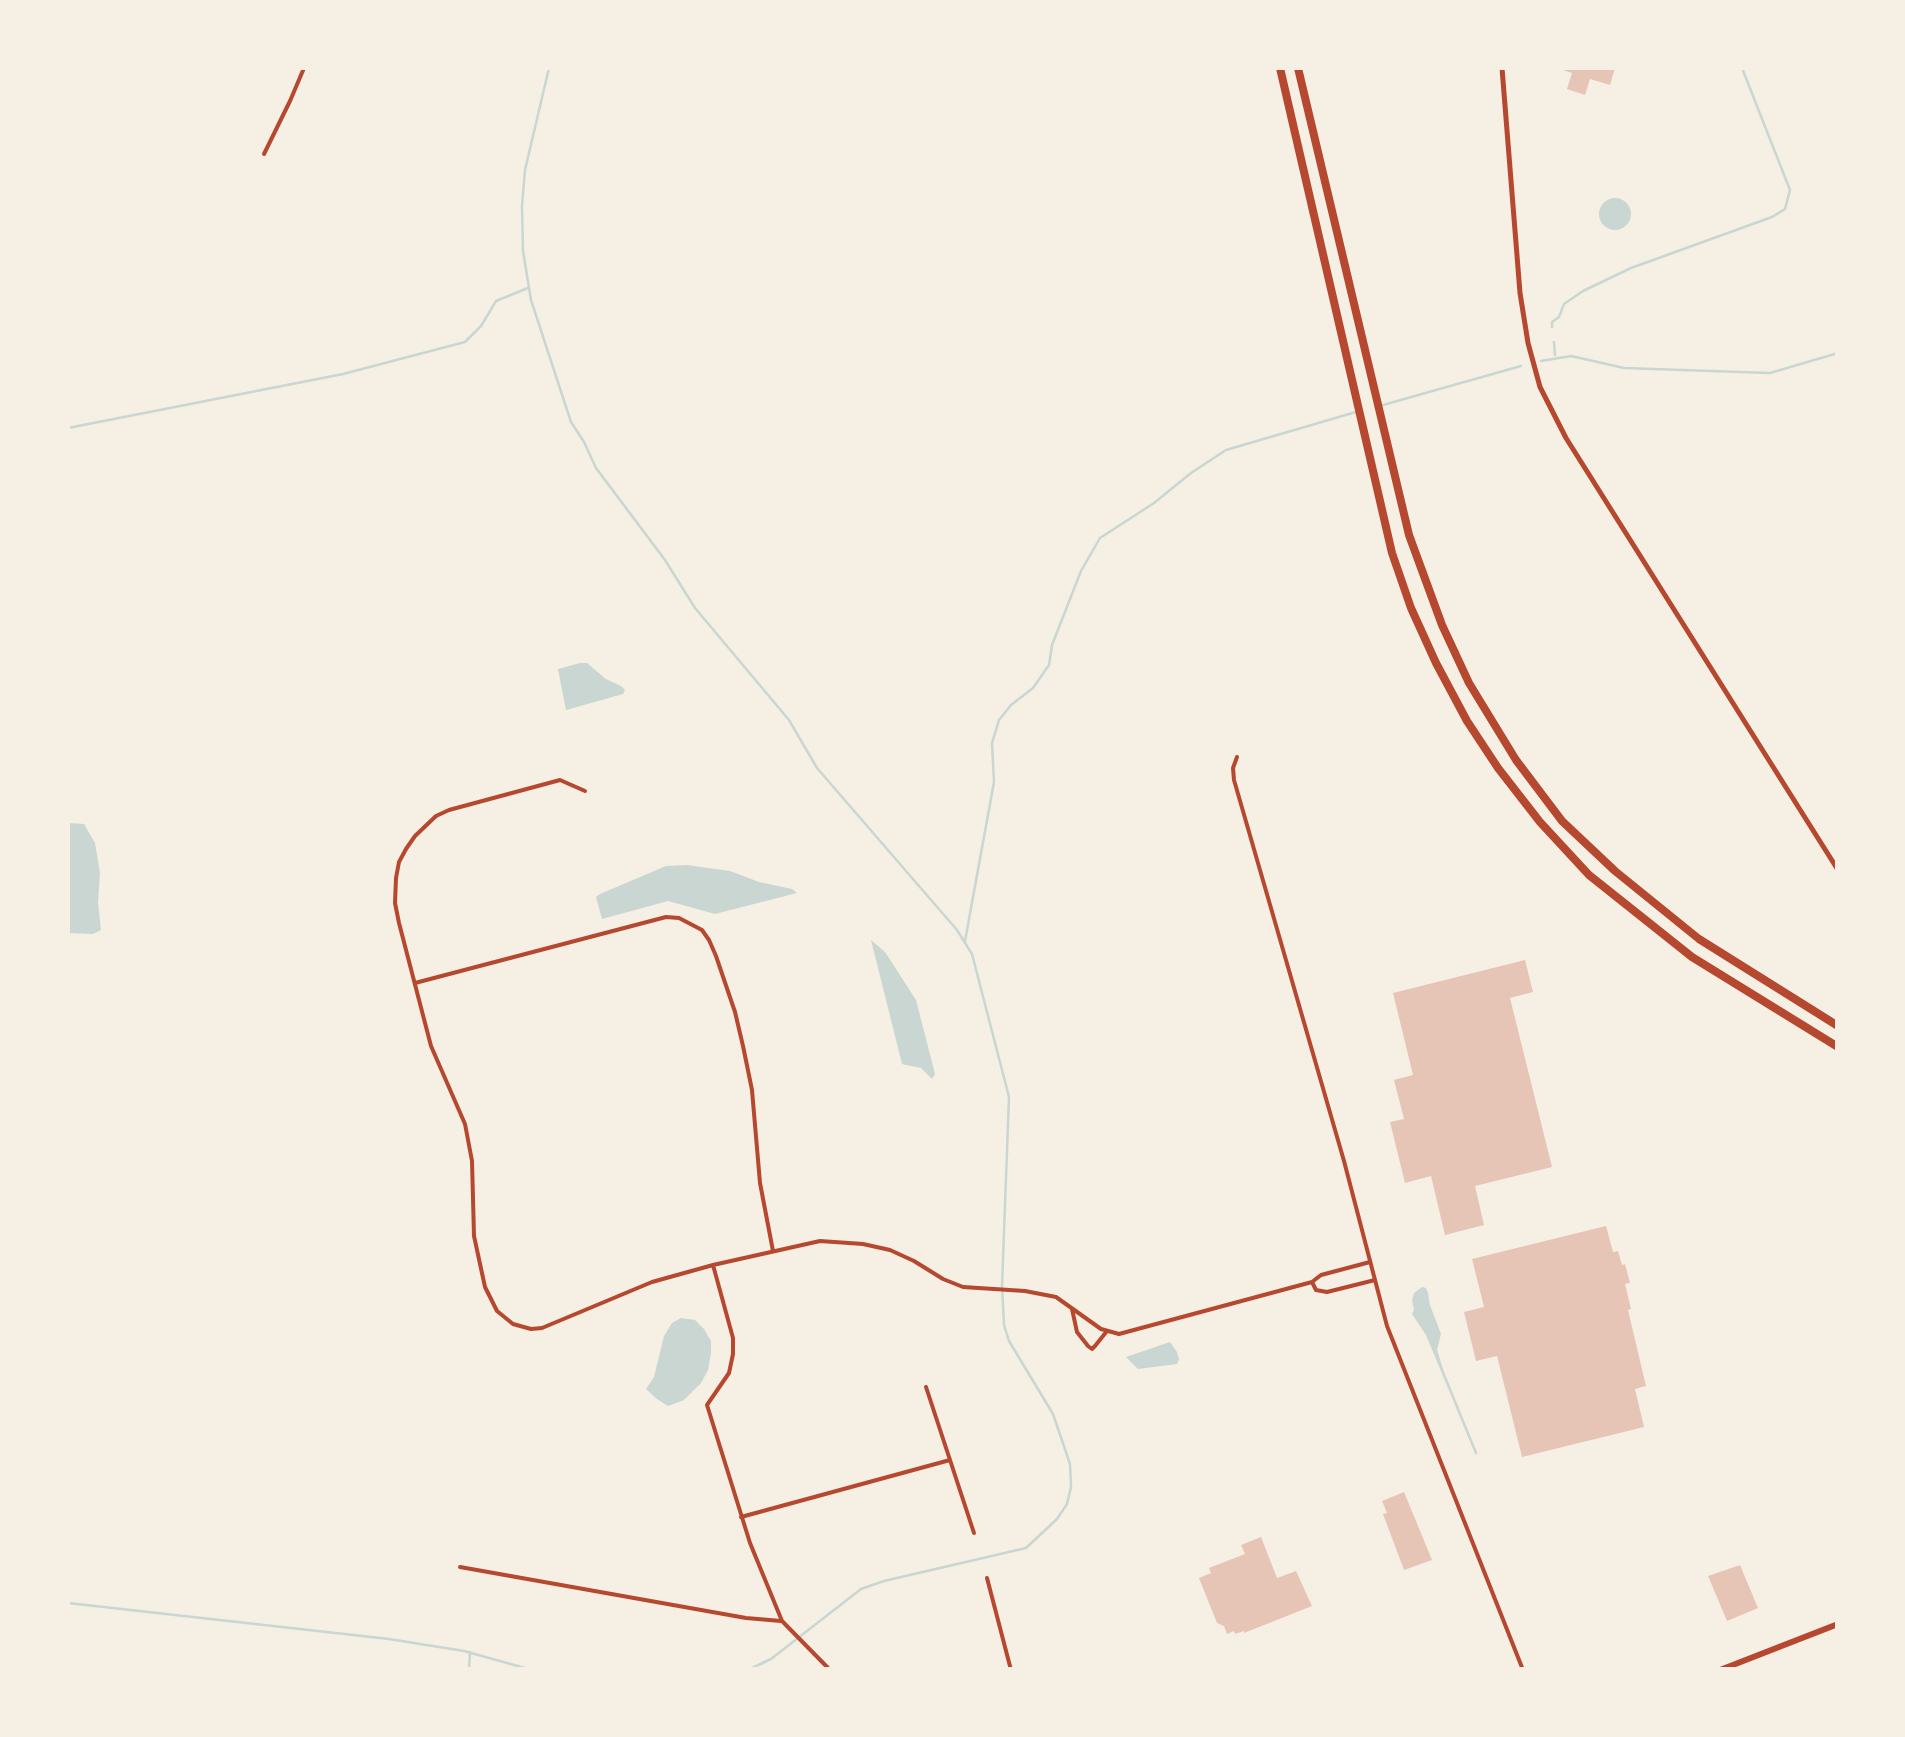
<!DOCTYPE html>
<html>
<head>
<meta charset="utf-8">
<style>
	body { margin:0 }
	#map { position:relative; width:1905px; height:1737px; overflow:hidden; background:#f6efe4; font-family:"Space Grotesk",sans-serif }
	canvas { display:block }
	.frame { position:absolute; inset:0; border:70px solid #f6efe4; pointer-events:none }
</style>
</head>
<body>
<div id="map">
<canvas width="1905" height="1737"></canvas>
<div class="frame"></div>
</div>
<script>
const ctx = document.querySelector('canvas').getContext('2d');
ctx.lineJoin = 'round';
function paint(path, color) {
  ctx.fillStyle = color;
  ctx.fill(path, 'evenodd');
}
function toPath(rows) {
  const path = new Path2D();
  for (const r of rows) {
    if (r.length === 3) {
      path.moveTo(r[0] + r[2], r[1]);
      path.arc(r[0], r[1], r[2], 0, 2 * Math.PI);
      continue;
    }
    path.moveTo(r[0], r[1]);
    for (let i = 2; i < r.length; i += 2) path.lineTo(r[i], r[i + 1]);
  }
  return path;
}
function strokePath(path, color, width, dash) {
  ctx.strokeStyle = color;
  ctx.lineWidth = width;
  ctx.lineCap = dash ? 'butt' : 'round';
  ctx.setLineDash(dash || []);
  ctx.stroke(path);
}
const water = toPath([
	[1615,214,16],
	[580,663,587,663,606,679,621,686,625,690,623,694,566,710,558,669],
	[68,823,84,824,95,843,100,873,98,903,101,930,93,934,68,933],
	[687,865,730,871,759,882,792,889,797,893,715,914,668,901,602,919,596,897,600,894,666,866],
	[871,940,885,952,916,1000,935,1074,932,1079,921,1068,902,1064],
	[1422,1287,1426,1288,1428,1293,1430,1305,1441,1334,1437,1350,1445,1375,1443,1376,1426,1335,1412,1314,1414,1310,1412,1300,1414,1293],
	[681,1318,695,1320,704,1329,711,1341,711,1353,708,1370,701,1383,684,1400,668,1406,657,1399,646,1389,654,1377,664,1336,672,1323],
	[1170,1342,1177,1352,1179,1359,1177,1364,1138,1369,1126,1357]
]);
const stream = toPath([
	[549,68,525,170,522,206,523,251,531,300,571,422,584,442,596,468,665,560,695,608,789,720,817,768,957,930,972,954,1009,1097,1002,1286,1004,1325,1009,1341,1053,1414,1070,1464,1071,1487,1067,1504,1057,1519,1026,1548,884,1581,861,1589,771,1659,748,1670],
	[1552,327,1552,322,1559,317,1564,304,1583,291,1631,268,1772,217,1785,209,1790,190,1742,68],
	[1554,342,1555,355],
	[1541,361,1571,356,1624,368,1770,373,1838,353],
	[1383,405,1521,366],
	[68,428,343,374,465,342,481,326,496,301,528,288],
	[965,941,994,782,992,743,999,720,1011,705,1033,688,1049,665,1052,645,1081,571,1100,538,1154,503,1191,473,1226,450,1356,412],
	[1444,1375,1476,1453],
	[68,1603,389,1639,464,1651,532,1670],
	[469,1670,470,1652]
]);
const building = toPath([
	[1557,68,1615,68,1610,85,1590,79,1585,95,1567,89,1572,73],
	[1525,960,1533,992,1510,998,1552,1167,1475,1186,1484,1225,1445,1235,1431,1176,1405,1183,1390,1122,1404,1119,1394,1080,1413,1075,1393,993],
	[1606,1226,1613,1252,1618,1251,1622,1265,1625,1264,1630,1283,1625,1284,1631,1309,1628,1310,1646,1386,1635,1389,1644,1427,1522,1457,1497,1356,1476,1361,1464,1312,1484,1307,1472,1259],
	[1404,1492,1432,1560,1404,1570,1383,1514,1387,1513,1382,1501],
	[1261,1537,1277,1578,1296,1571,1312,1606,1244,1633,1244,1631,1235,1634,1234,1631,1227,1634,1224,1626,1217,1623,1199,1578,1211,1573,1209,1568,1245,1554,1241,1545],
	[1740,1565,1758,1608,1727,1621,1708,1576]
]);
const minor = toPath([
	[264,154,290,101,304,68],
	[1237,757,1233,768,1234,780,1344,1161,1387,1326,1523,1670],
	[585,791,560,780,449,810,436,816,415,836,406,849,399,862,396,878,395,903,399,923,431,1046,465,1124,472,1161,474,1236,485,1287,497,1311,513,1324,531,1329,542,1328,652,1282,713,1265,820,1241,863,1244,890,1250,914,1261,943,1279,963,1287,1025,1291,1056,1297,1101,1329,1119,1334,1312,1282,1321,1275,1370,1262],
	[415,983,666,917,679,918,702,930,709,940,716,956,735,1012,743,1046,752,1090,760,1183,773,1251],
	[713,1265,733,1338,733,1354,729,1373,707,1405,750,1543,782,1621,830,1670],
	[1312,1282,1316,1290,1327,1292,1375,1280],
	[1072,1309,1077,1332,1088,1346,1092,1349,1095,1346,1107,1331],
	[926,1387,974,1533],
	[741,1517,950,1460],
	[460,1567,746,1618,781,1621],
	[987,1578,1011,1670]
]);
const tertiary = toPath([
	[1502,68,1520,293,1528,343,1540,387,1566,438,1838,870]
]);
const secondary = toPath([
	[1720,1670,1838,1624]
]);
const motorway = toPath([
	[1280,68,1392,553,1411,608,1436,663,1467,721,1498,768,1540,822,1589,875,1692,957,1838,1047],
	[1298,68,1409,535,1442,625,1469,683,1516,760,1562,821,1615,871,1699,939,1838,1026]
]);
paint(water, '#c9d6d2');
strokePath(stream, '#c9d6d2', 2.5);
paint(building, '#e6c5b7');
strokePath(minor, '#b5482f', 4);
strokePath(tertiary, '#b5482f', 5);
strokePath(secondary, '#b5482f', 6);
strokePath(motorway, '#b5482f', 8);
</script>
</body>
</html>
